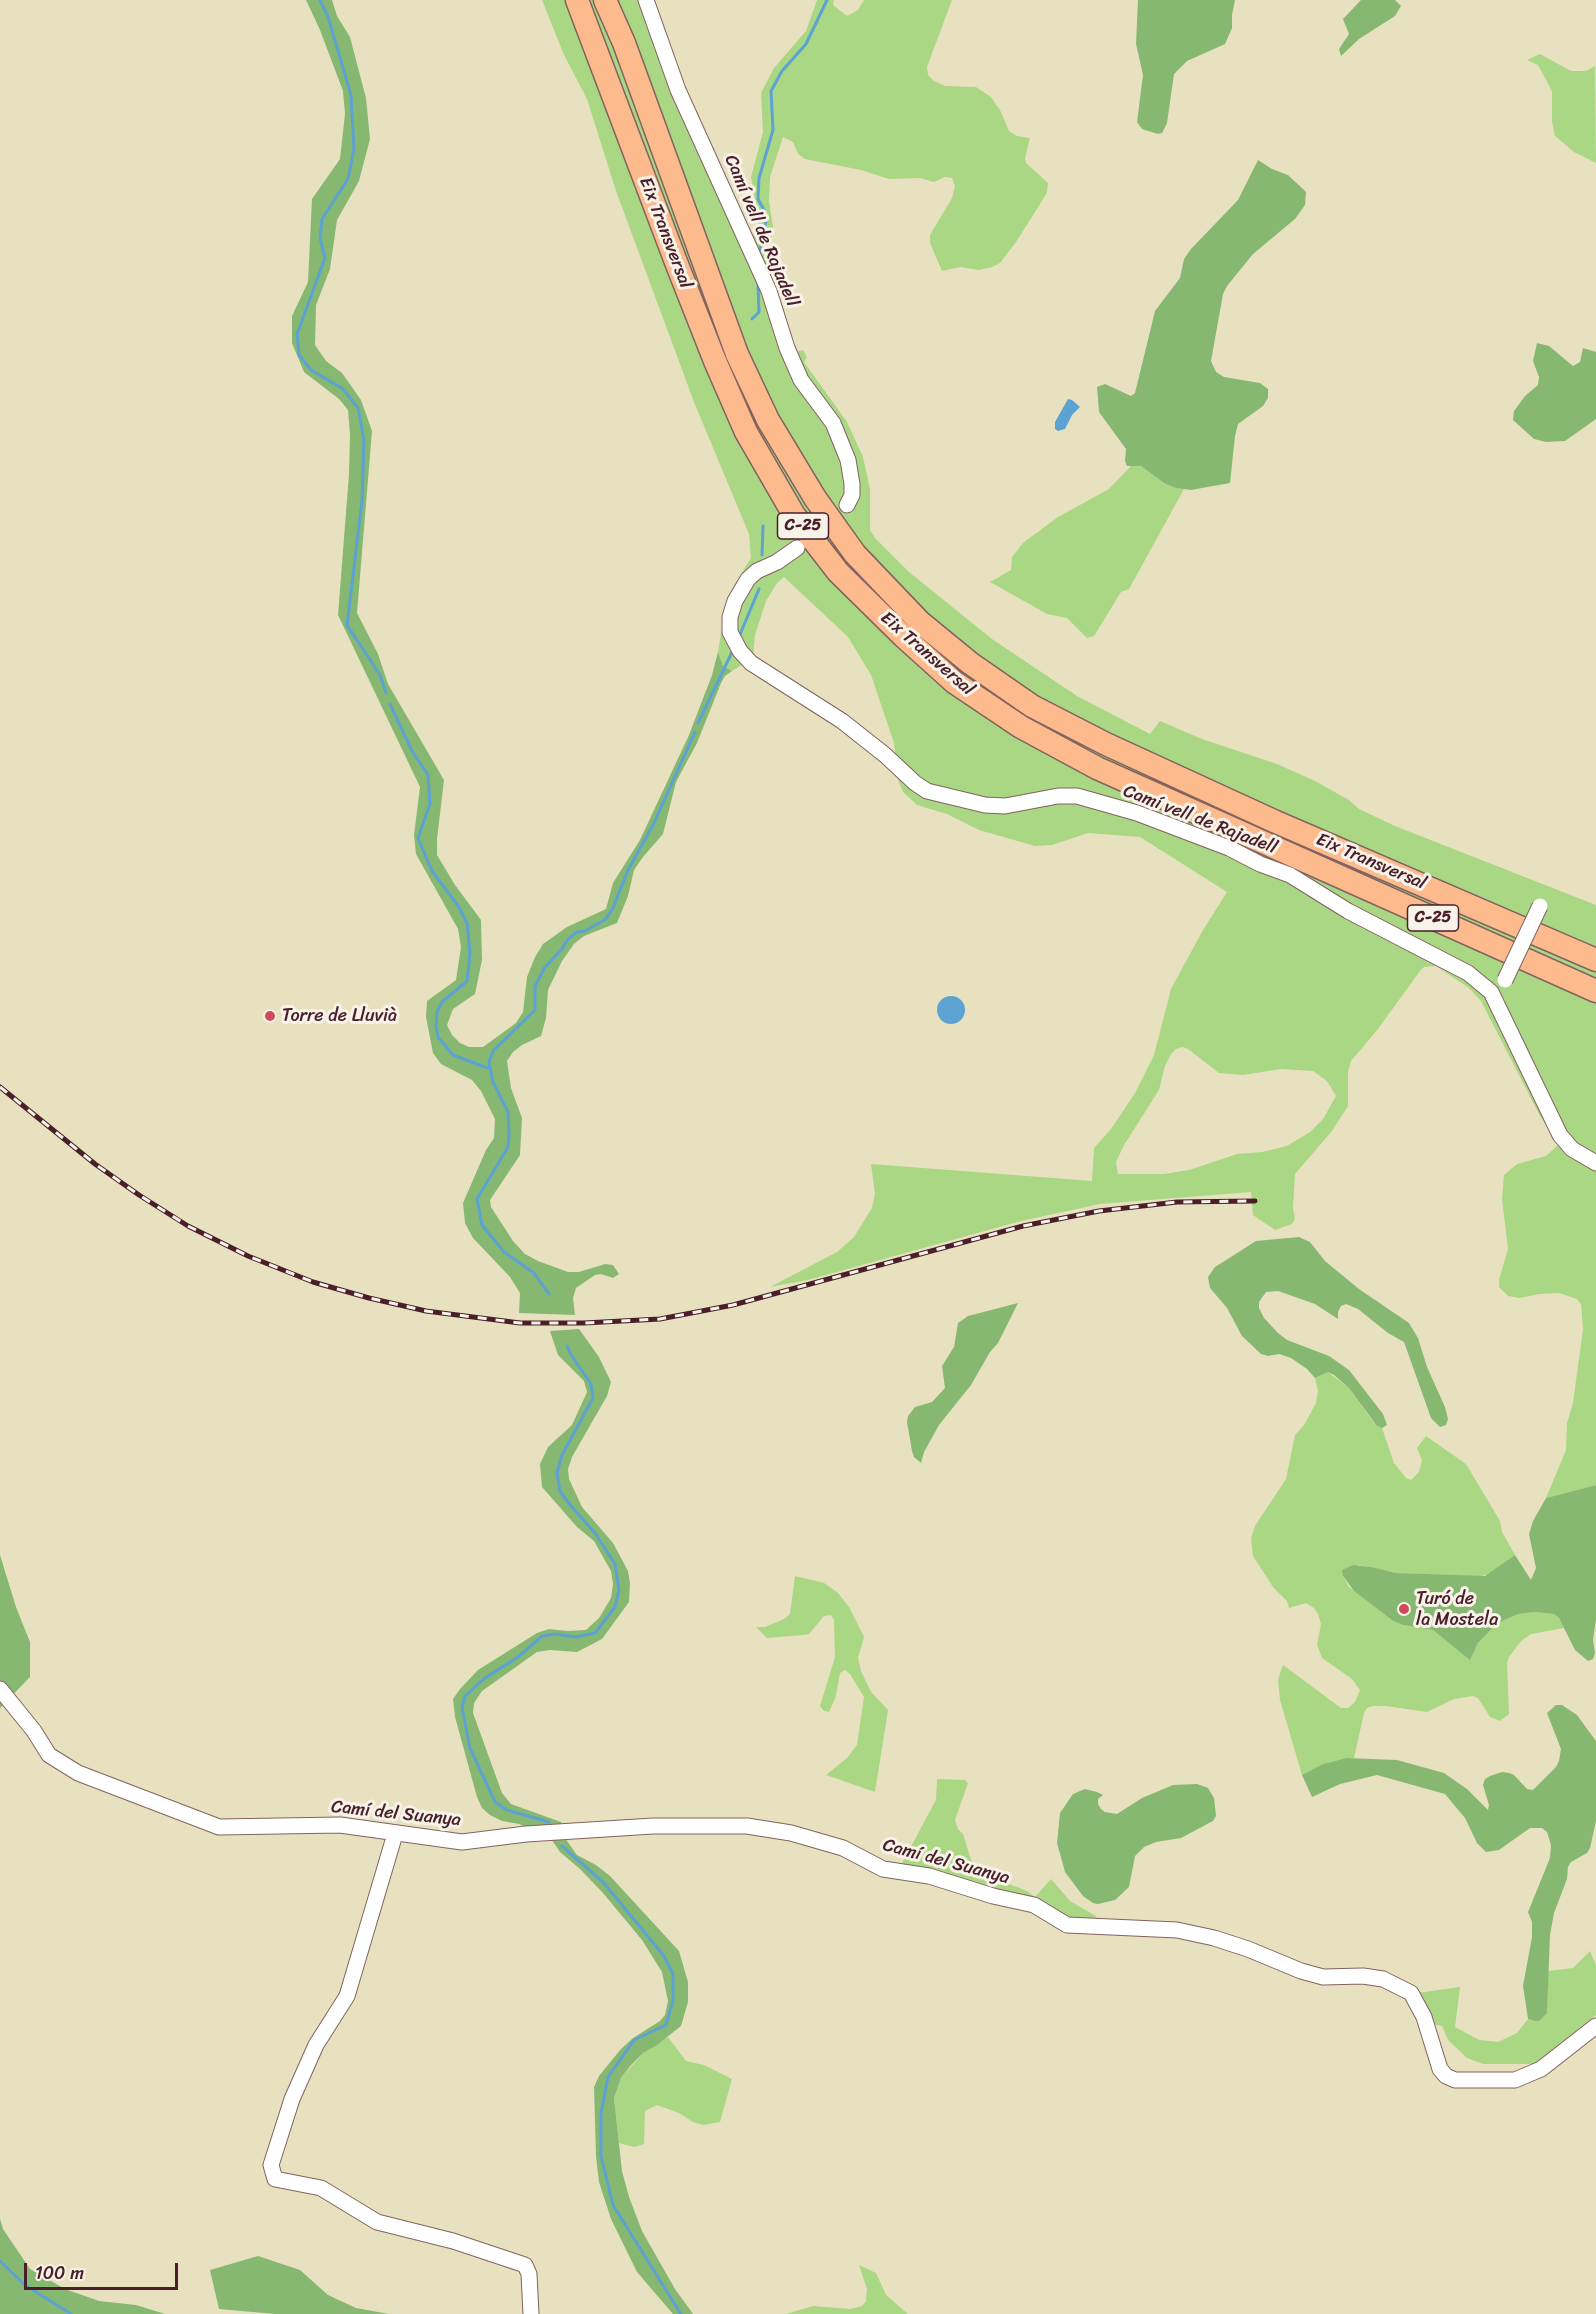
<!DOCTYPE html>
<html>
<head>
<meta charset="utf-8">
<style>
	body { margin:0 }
	#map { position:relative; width:1596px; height:2314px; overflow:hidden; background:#e8e1bf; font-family:Sriracha,sans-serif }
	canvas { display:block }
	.scale { position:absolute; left:24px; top:2263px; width:154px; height:27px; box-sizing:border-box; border:3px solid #4a1f2b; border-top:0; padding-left:8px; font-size:18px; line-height:21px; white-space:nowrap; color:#4a1f2b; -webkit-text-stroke:4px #f7f3e8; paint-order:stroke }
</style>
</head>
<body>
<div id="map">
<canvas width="1596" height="2314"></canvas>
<div class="scale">100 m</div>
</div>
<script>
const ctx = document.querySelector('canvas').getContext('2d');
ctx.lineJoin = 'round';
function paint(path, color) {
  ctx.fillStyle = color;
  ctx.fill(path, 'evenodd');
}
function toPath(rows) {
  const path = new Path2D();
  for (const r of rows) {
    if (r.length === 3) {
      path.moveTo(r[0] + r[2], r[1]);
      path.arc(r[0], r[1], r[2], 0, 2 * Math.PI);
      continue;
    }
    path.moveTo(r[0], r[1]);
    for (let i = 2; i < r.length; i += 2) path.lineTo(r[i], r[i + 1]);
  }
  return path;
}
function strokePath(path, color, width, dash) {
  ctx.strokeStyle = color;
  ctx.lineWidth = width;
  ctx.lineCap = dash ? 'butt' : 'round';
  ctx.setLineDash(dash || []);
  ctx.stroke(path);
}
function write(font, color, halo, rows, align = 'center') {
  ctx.font = font + ' Sriracha,sans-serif';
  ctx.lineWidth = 6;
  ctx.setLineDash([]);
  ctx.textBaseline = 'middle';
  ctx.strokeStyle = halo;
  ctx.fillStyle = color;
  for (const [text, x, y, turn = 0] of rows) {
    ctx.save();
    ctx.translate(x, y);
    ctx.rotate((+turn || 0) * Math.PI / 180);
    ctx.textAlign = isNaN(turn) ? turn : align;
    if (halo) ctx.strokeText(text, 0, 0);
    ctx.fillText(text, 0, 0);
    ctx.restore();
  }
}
const green = toPath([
	[542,0,650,0,700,128,751,240,759,222,751,177,763,132,761,93,774,68,806,31,817,0,834,0,833,5,847,16,858,10,864,0,952,0,927,67,928,75,934,81,945,86,976,87,991,97,1000,110,1009,131,1017,136,1030,138,1025,158,1026,163,1048,183,1047,192,1042,201,1016,242,1000,263,992,267,979,270,960,267,942,271,930,243,930,235,952,198,955,186,952,178,945,177,934,182,920,178,889,179,861,170,805,159,798,154,793,142,783,137,770,177,769,201,773,227,766,275,783,307,795,352,803,350,807,357,804,362,847,422,863,457,870,489,870,530,875,538,909,572,992,639,1077,696,1150,734,1160,721,1202,739,1277,764,1315,781,1349,800,1359,809,1395,826,1596,905,1596,1485,1546,1498,1566,1450,1567,1423,1573,1403,1583,1329,1581,1304,1577,1299,1559,1293,1539,1294,1520,1298,1508,1296,1499,1287,1499,1280,1508,1249,1502,1199,1504,1175,1517,1164,1546,1156,1559,1144,1540,1116,1481,1001,1469,988,1436,966,1424,967,1420,971,1378,1029,1351,1061,1348,1072,1348,1106,1332,1131,1295,1174,1293,1208,1295,1219,1292,1224,1275,1230,1253,1215,1251,1192,1100,1204,1021,1221,808,1280,770,1287,837,1252,854,1237,872,1208,875,1194,871,1164,1092,1181,1094,1148,1111,1129,1135,1093,1154,1055,1171,989,1203,930,1227,892,1140,837,1088,833,1052,845,1035,846,979,830,947,814,917,805,903,792,898,780,894,743,871,675,848,637,784,577,777,583,766,601,755,635,753,658,732,671,723,666,718,652,723,620,734,586,751,558,749,534,694,402,616,191,587,99,564,55],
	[1182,1047,1188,1049,1219,1073,1243,1075,1281,1069,1313,1071,1327,1081,1336,1096,1323,1119,1310,1132,1287,1146,1262,1152,1237,1154,1189,1170,1164,1174,1118,1174,1116,1162,1124,1145,1159,1090,1165,1066,1171,1054,1176,1049],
	[1540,54,1571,71,1586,71,1595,66,1596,163,1574,152,1555,136,1552,121,1552,91,1538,65,1527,60],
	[1131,466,1141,466,1164,483,1184,489,1129,589,1121,592,1094,636,1087,638,1067,618,1047,614,990,582,1011,570,1012,557,1023,543,1058,517,1109,489],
	[1328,1372,1349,1388,1372,1420,1377,1426,1382,1428,1394,1463,1406,1478,1411,1480,1419,1472,1422,1460,1417,1448,1426,1436,1466,1464,1500,1521,1502,1532,1515,1555,1491,1573,1479,1577,1396,1573,1359,1565,1343,1576,1349,1587,1393,1621,1403,1625,1433,1630,1470,1659,1478,1643,1487,1632,1496,1624,1518,1614,1535,1612,1554,1614,1559,1618,1564,1628,1531,1634,1521,1641,1509,1657,1507,1663,1509,1714,1500,1721,1490,1717,1478,1698,1473,1696,1454,1699,1427,1712,1386,1706,1373,1706,1367,1708,1364,1713,1354,1758,1330,1762,1302,1775,1280,1700,1278,1679,1283,1665,1341,1708,1348,1708,1355,1702,1360,1690,1352,1679,1322,1658,1317,1645,1321,1624,1318,1614,1314,1608,1306,1603,1289,1608,1287,1601,1273,1587,1253,1556,1251,1538,1255,1526,1286,1479,1295,1435,1304,1425,1316,1403,1318,1391,1315,1378],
	[795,1576,824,1583,838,1593,849,1607,864,1637,858,1658,861,1671,871,1692,888,1710,875,1792,826,1775,847,1758,857,1745,864,1697,850,1674,845,1670,840,1673,836,1696,829,1712,824,1711,820,1706,835,1657,834,1620,831,1615,824,1616,809,1634,804,1635,767,1638,756,1627,765,1627,784,1619,790,1614],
	[937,1779,965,1780,968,1783,955,1820,958,1829,963,1834,973,1866,983,1874,1027,1891,1035,1897,1051,1879,1070,1901,1096,1916,1096,1923,1074,1920,901,1865,936,1800],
	[1590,1951,1596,1965,1596,2015,1536,2064,1483,2064,1467,2058,1448,2040,1442,2026,1433,2024,1417,1993,1460,1987,1455,2027,1479,2040,1498,2042,1517,2033,1528,2019,1533,2021,1547,2013,1548,1971,1573,1968],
	[668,2037,686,2061,704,2065,732,2079,720,2122,703,2125,693,2122,679,2113,657,2105,645,2111,644,2144,634,2147,619,2143,614,2098,621,2078,643,2053],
	[859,2265,876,2273,886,2295,908,2314,786,2314,813,2306,850,2309,862,2306,866,2301,867,2289]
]);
const forest = toPath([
	[306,0,332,0,337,16,350,37,366,98,370,139,359,181,337,220,330,269,316,305,315,345,326,361,342,373,361,400,372,431,357,613,378,654,388,684,444,780,437,839,437,855,455,885,481,920,482,960,475,994,453,1009,447,1025,452,1035,460,1043,469,1047,483,1047,516,1023,523,1012,527,977,535,957,543,944,567,927,606,909,613,883,640,840,689,735,712,675,718,652,723,666,732,671,725,676,721,683,697,743,676,782,663,834,643,857,634,870,628,896,617,923,584,936,574,944,562,961,548,990,546,1018,541,1036,522,1045,513,1052,507,1061,511,1088,522,1118,520,1155,490,1200,491,1207,513,1241,525,1254,538,1261,568,1272,579,1272,605,1264,613,1265,619,1274,613,1278,601,1274,595,1275,576,1288,573,1298,575,1315,519,1313,520,1293,510,1277,473,1238,465,1223,463,1203,486,1150,494,1138,495,1119,481,1091,472,1080,441,1064,433,1053,426,1017,427,1001,456,980,461,947,458,929,416,854,414,835,420,787,338,615,349,474,350,435,348,410,339,399,304,372,292,343,292,316,308,282,312,199,340,159,345,114,343,91,320,30],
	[1138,0,1235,0,1232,15,1232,28,1225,44,1187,61,1174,74,1167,123,1162,133,1158,134,1142,129,1137,122,1143,75,1136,44],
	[1361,0,1395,0,1401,6,1395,16,1359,39,1341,56,1339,49,1349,34,1343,19],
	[1258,160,1272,169,1288,175,1303,189,1306,192,1305,205,1295,219,1253,254,1227,286,1223,294,1211,361,1216,372,1224,377,1260,383,1268,389,1268,398,1263,406,1238,424,1235,436,1230,483,1191,490,1176,488,1164,483,1141,466,1127,466,1125,461,1126,449,1099,412,1097,387,1105,384,1131,396,1135,393,1155,311,1180,278,1184,259,1191,249,1238,200],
	[1537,343,1549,346,1573,366,1580,362,1583,348,1596,352,1596,419,1565,441,1546,442,1534,439,1513,420,1514,411,1525,396,1538,385,1539,377,1533,361],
	[1299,1237,1310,1242,1325,1261,1359,1289,1409,1323,1418,1338,1427,1367,1445,1407,1448,1419,1446,1425,1440,1427,1431,1418,1404,1342,1388,1333,1358,1309,1346,1304,1341,1306,1338,1312,1338,1319,1315,1304,1278,1291,1266,1292,1259,1302,1259,1308,1264,1318,1278,1333,1287,1340,1329,1356,1349,1370,1383,1414,1387,1425,1382,1428,1377,1426,1349,1388,1334,1375,1328,1372,1315,1378,1307,1369,1291,1358,1279,1354,1268,1356,1261,1354,1242,1336,1227,1308,1210,1288,1208,1277,1215,1267,1256,1241],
	[1018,1303,998,1343,990,1352,971,1385,939,1425,924,1452,921,1463,914,1457,912,1451,907,1422,908,1416,915,1407,932,1402,945,1388,942,1366,954,1347,958,1323,968,1316],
	[579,1329,599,1357,611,1382,607,1396,572,1457,568,1469,569,1479,582,1507,613,1543,628,1571,630,1583,629,1602,602,1639,577,1652,550,1650,537,1652,482,1691,474,1703,473,1713,502,1793,511,1804,561,1822,565,1838,577,1855,596,1865,610,1876,679,1951,688,1982,688,2002,681,2026,657,2045,643,2053,631,2065,621,2078,614,2098,622,2171,629,2197,642,2231,675,2289,693,2314,673,2314,637,2272,611,2219,599,2182,596,2156,594,2087,599,2076,621,2049,633,2038,660,2021,665,2015,668,2001,662,1972,642,1940,603,1893,580,1869,560,1852,550,1837,519,1824,502,1821,490,1815,482,1808,477,1797,455,1717,453,1699,460,1689,478,1670,537,1633,549,1629,568,1631,586,1630,599,1618,611,1598,613,1584,611,1571,594,1541,577,1527,542,1487,540,1464,548,1447,572,1425,587,1392,584,1381,558,1355,550,1331],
	[1596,1485,1596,1619,1593,1640,1595,1653,1593,1659,1588,1661,1575,1650,1559,1618,1554,1614,1535,1612,1518,1614,1496,1624,1478,1643,1470,1660,1433,1630,1403,1625,1393,1621,1354,1591,1343,1576,1342,1570,1353,1565,1371,1567,1396,1573,1485,1576,1515,1555,1531,1580,1536,1568,1529,1534,1533,1521,1546,1498],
	[0,1555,16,1607,30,1642,30,1677,0,1708],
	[1556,1705,1562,1705,1577,1715,1596,1741,1596,1821,1590,1848,1587,1853,1571,1862,1568,1867,1567,1879,1554,1913,1550,1935,1547,2013,1539,2021,1534,2021,1528,2019,1523,1986,1532,1937,1532,1922,1528,1912,1550,1858,1551,1845,1547,1832,1542,1828,1530,1828,1499,1850,1486,1852,1477,1843,1465,1818,1445,1794,1377,1775,1340,1784,1312,1797,1302,1775,1323,1764,1347,1758,1397,1760,1444,1773,1467,1789,1488,1810,1489,1805,1483,1785,1485,1779,1490,1776,1502,1772,1509,1773,1514,1775,1527,1789,1533,1790,1556,1767,1559,1761,1561,1749,1547,1713],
	[1197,1784,1208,1788,1214,1798,1216,1816,1213,1821,1181,1838,1156,1842,1144,1847,1135,1856,1129,1887,1115,1900,1098,1904,1093,1903,1083,1896,1065,1872,1057,1843,1060,1813,1073,1794,1085,1789,1097,1792,1103,1795,1098,1799,1098,1804,1101,1809,1105,1812,1117,1814,1142,1798,1173,1785],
	[0,2219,3,2229,30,2269,65,2289,99,2301,136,2305,165,2314,0,2314],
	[258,2256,300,2270,328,2295,356,2308,389,2314,275,2314,219,2309,210,2270]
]);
const water = toPath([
	[1068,399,1072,400,1080,407,1072,415,1065,429,1058,431,1055,429,1055,422],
	[951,1010,14]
]);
const stream = toPath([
	[320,0,328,17,351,95,354,149,348,179,322,219,320,238,325,258,297,334,299,355,311,370,343,389,358,408,364,440,362,501,347,625,380,675,386,693],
	[759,253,766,221,764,210,758,199,759,178,773,130,771,91,782,71,806,44,827,0],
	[752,319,759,312,758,284],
	[762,555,763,526],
	[739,637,759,589],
	[390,704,412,751,428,775,430,804,418,838,432,871,459,907,467,923,470,953,467,981,442,1002,437,1012,436,1026,438,1037,453,1055,490,1069],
	[698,723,734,648],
	[549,1294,534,1273,504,1252,482,1225,477,1199,508,1147,509,1136,508,1112,493,1082,489,1062,493,1051,535,1010,535,986,545,967,562,949,568,939,577,932,585,931,606,919,613,908,628,870,653,825,695,732],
	[549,1822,507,1810,495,1802,470,1748,462,1707,465,1696,485,1678,518,1657,542,1636,555,1634,576,1637,595,1633,615,1607,619,1590,615,1564,595,1533,571,1506,560,1491,557,1473,562,1455,593,1398,591,1384,571,1355,567,1346],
	[562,1846,603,1882,664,1956,673,1974,673,2001,666,2025,634,2040,608,2077,601,2113,601,2156,613,2205,681,2314],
	[0,2261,25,2285,71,2314]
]);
const minor = toPath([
	[646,0,678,90,769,291,787,348,801,380,833,423,848,460,852,484,852,495,847,505],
	[797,548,777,562,757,571,748,579,735,601,730,617,730,632,740,651,751,663,842,721,885,755,915,783,927,791,985,805,1005,806,1058,796,1077,796,1137,813,1229,848,1260,864,1290,875,1348,911,1468,973,1491,992,1560,1135,1572,1149,1596,1163],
	[0,1689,34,1731,49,1755,78,1773,219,1827,340,1825,462,1842,526,1834,653,1826,747,1826,791,1833,843,1848,883,1869,929,1876,993,1896,1034,1905,1067,1925,1177,1930,1214,1938,1248,1949,1301,1971,1323,1977,1363,1976,1383,1979,1411,1993,1424,2017,1440,2069,1446,2076,1455,2080,1515,2080,1541,2069,1596,2026],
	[395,1834,347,1996,316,2045,292,2099,271,2165,275,2179,321,2188,377,2222,453,2241,525,2265,529,2274,531,2314]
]);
const highway = toPath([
	[577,0,676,262,715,361,746,432,794,515,838,572,903,636,954,682,1021,727,1097,768,1596,991],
	[605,0,624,43,737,354,768,420,815,498,855,554,920,622,970,663,1032,706,1106,744,1276,822,1596,960]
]);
const rail = toPath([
	[0,1087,95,1164,139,1195,188,1226,248,1256,313,1282,369,1298,426,1311,520,1323,584,1323,660,1319,733,1305,1023,1226,1099,1211,1177,1202,1255,1201]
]);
const minorBridge = toPath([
	[1505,980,1540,906]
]);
const markers = [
	[270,1016,6,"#d1495b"],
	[1404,1609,6,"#d1495b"]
];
const shields = [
	[803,526,51],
	[1433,918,51]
];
const shieldNames = [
	["C-25",803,526],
	["C-25",1433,918]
];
const streetNames = [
	["Camí vell de Rajadell",761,231,67],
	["Eix Transversal",665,233,69],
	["Eix Transversal",927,654,41],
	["Camí vell de Rajadell",1200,820,21],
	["Eix Transversal",1371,862,23],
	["Camí del Suanya",396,1814,6],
	["Camí del Suanya",946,1862,15]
];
const poiNames = [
	["Torre de Lluvià",282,1016],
	["Turó de",1416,1599],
	["la Mostela",1416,1620]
];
paint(green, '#aad784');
paint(forest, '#87b872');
paint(water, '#5ca2d2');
strokePath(stream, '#5ca2d2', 3);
strokePath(minor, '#81635f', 17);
strokePath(highway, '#81635f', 25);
strokePath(minor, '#fff', 15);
strokePath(highway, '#fcba8d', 22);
strokePath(rail, '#4a1f2b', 5);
strokePath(rail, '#f7f3e8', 3, [9]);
strokePath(minorBridge, '#81635f', 17, []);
strokePath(minorBridge, '#fff', 15);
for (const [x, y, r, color] of markers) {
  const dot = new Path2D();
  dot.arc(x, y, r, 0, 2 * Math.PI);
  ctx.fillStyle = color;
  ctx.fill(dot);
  strokePath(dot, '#f7f3e8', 2);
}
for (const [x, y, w] of shields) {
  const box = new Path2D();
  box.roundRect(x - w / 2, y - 13, w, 26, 4.5);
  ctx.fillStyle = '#f7f3e8';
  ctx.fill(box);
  strokePath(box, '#4a1f2b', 1.5);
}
write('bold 16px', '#4a1f2b', null, shieldNames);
write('18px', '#4a1f2b', '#f7f3e8', streetNames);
write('18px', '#4a1f2b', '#f7f3e8', poiNames, 'left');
</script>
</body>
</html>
